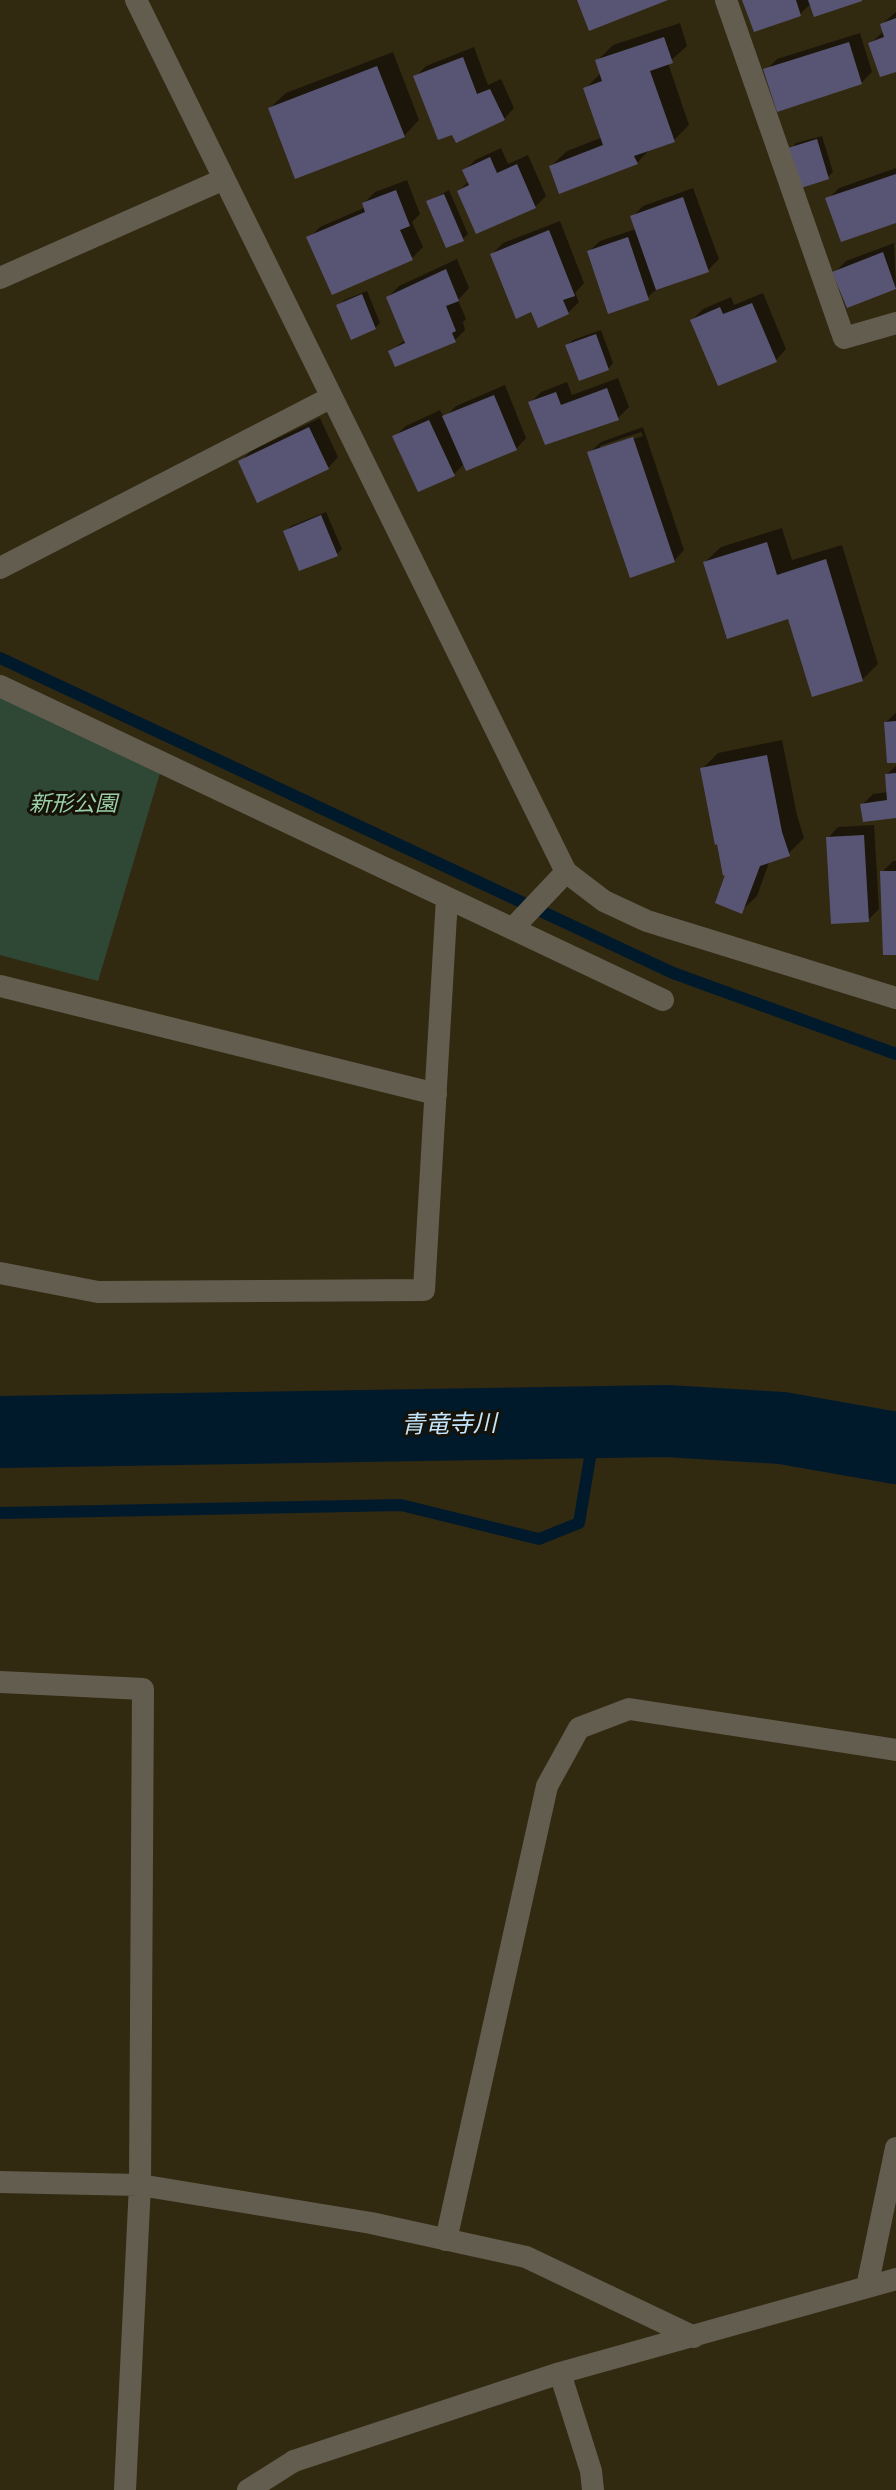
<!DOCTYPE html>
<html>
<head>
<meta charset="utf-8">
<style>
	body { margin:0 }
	canvas { display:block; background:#322911 }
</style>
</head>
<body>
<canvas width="896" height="2490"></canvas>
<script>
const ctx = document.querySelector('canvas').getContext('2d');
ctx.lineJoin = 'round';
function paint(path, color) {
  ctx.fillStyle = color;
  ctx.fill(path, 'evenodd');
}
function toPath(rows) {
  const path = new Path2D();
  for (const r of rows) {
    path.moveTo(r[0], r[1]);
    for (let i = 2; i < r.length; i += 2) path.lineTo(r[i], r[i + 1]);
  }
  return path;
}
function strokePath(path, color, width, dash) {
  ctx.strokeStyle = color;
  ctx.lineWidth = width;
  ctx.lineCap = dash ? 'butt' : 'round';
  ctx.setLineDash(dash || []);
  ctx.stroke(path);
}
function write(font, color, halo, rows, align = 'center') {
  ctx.font = font + ' "Roboto Serif","Noto Sans JP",serif';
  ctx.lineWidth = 6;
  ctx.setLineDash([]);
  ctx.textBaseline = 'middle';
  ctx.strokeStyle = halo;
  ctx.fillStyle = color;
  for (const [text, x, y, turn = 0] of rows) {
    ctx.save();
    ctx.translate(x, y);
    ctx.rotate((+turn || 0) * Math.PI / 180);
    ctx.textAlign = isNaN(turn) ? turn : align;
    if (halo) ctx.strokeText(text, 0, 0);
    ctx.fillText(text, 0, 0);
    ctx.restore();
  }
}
const green = toPath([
	[0,686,163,763,98,981,0,955]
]);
const shadow = toPath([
	[745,0,857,0,812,3,800,14],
	[896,12,896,70,871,43,884,31,882,24],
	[680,23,687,46,668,63,689,125,674,140,651,148,637,163,551,166,567,151,603,137,586,88,601,73,597,61,613,45],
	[860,33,872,72,861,83,766,70,777,59],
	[474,47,488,85,501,79,514,108,504,119,415,77,426,66],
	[393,52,419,120,404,136,270,108,286,93],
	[822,136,833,172,828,177,791,149,796,143],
	[501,148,508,164,528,155,546,196,535,207,459,191,469,181,464,171,475,160],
	[896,168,896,221,828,199,839,188],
	[407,180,420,214,412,222,423,247,412,258,333,292,309,238,320,227,366,207,364,203,375,192],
	[693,188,719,259,708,270,658,288,647,298,589,251,600,241,636,229,632,217,643,206],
	[449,190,468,234,463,239,428,202],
	[560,221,584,283,575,293,579,302,568,313,492,254,503,243],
	[894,243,896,287,848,306,835,272,846,261],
	[457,259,469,288,458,300,466,319,463,322,465,330,455,340,391,351,406,339,388,297,399,286],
	[367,291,380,323,375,328,339,305,344,300],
	[763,293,786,349,776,360,692,320,703,309,731,297,734,305],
	[601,330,613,363,608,369,568,345,573,340],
	[618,378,629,407,618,418,530,403,541,392,567,382,572,395],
	[505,385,526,438,516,449,464,464,454,474,395,436,406,426,440,410,444,418,456,406],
	[320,418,338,457,328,468,240,462,251,451],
	[643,427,684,550,674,561,590,452,601,442],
	[641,432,643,436,600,450,600,446],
	[326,512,342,549,337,554,286,531,291,526],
	[782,528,792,560,842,545,878,664,862,680,789,617,705,562,721,547],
	[896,713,896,761,886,722],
	[782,740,797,815,804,838,788,854,770,860,757,896,741,911,728,873,702,769,718,753],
	[896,766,896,816,862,805,873,794,889,792,887,774],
	[874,825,879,909,868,920,828,838,838,827],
	[893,861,896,861,896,953,882,872]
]);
const stream = toPath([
	[0,658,673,973,896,1054],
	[0,1513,401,1505,539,1539,579,1523,596,1422]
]);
const river = toPath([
	[0,1432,666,1421,782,1428,896,1448]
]);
const building = toPath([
	[577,0,668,0,589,31],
	[742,0,796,0,801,16,754,32],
	[808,0,862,0,862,1,814,17],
	[896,18,896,72,880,77,868,43,884,37,880,24],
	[664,37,673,63,650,71,675,142,634,156,638,164,559,194,549,166,603,145,583,88,602,81,595,60],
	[849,42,862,84,777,112,763,69],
	[463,57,477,94,490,89,505,120,456,143,452,135,438,140,413,76],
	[377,66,405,137,295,179,268,108],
	[817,139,829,179,801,188,788,148],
	[490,157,497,173,517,164,536,208,476,234,457,191,469,185,462,170],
	[896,174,896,223,841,242,825,198],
	[396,190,410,226,400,230,413,260,332,295,306,237,365,212,362,203],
	[444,194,464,241,446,248,426,201],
	[683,197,709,272,656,290,630,216],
	[549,230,575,296,563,300,569,314,538,328,531,312,516,319,490,254],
	[628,237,649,300,608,314,587,251],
	[883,252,896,289,847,308,832,272],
	[446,269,459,301,446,306,456,331,452,333,456,342,395,367,388,351,405,343,386,297],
	[362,294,376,329,351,340,336,305],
	[752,303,777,362,718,386,690,320,720,307,723,314],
	[596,334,609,370,579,381,565,345],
	[607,388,619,420,545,445,528,402,556,392,561,405],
	[494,395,517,450,466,471,442,416],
	[429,420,455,476,418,492,392,436],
	[309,427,329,469,257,503,238,461],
	[633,437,675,562,630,578,587,452],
	[321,515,338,556,299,571,283,531],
	[767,542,777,575,826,559,863,681,812,697,788,619,727,639,703,562],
	[896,721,896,763,887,763,884,722],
	[767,755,782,832,790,856,760,866,742,914,715,903,725,875,723,876,717,844,715,845,700,768],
	[896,773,896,818,863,822,860,804,887,800,885,774],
	[864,835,869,922,831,924,826,837],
	[880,871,896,871,896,955,883,955]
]);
const minor = toPath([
	[136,0,566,872,604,901,647,921,896,998],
	[726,0,844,338,896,323],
	[0,278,222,180],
	[0,568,330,398],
	[0,686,663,1000],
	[513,928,566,872],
	[0,986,436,1094],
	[0,1273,98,1292,424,1290,447,898],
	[0,1682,143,1689,140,2185,125,2490],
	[0,2182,140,2185,371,2223,526,2257,694,2337],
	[446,2240,547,1786,579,1728,629,1709,896,1750],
	[867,2287,896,2148],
	[560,2373,591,2471,593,2490],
	[294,2461,560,2373,896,2279]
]);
const tertiary = toPath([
	[248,2490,294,2461]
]);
const parkNames = [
	["新形公園",73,805]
];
const waterNames = [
	["青竜寺川",449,1425,-1]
];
paint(green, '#2f4836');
paint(shadow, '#0007');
strokePath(stream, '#001a2c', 12);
strokePath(river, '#001a2c', 72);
paint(building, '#585574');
strokePath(minor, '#635d4f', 22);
strokePath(tertiary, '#635d4f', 22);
write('italic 22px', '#99d0a8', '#161208', parkNames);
write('italic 24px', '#c4e6fe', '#161208', waterNames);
</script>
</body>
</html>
